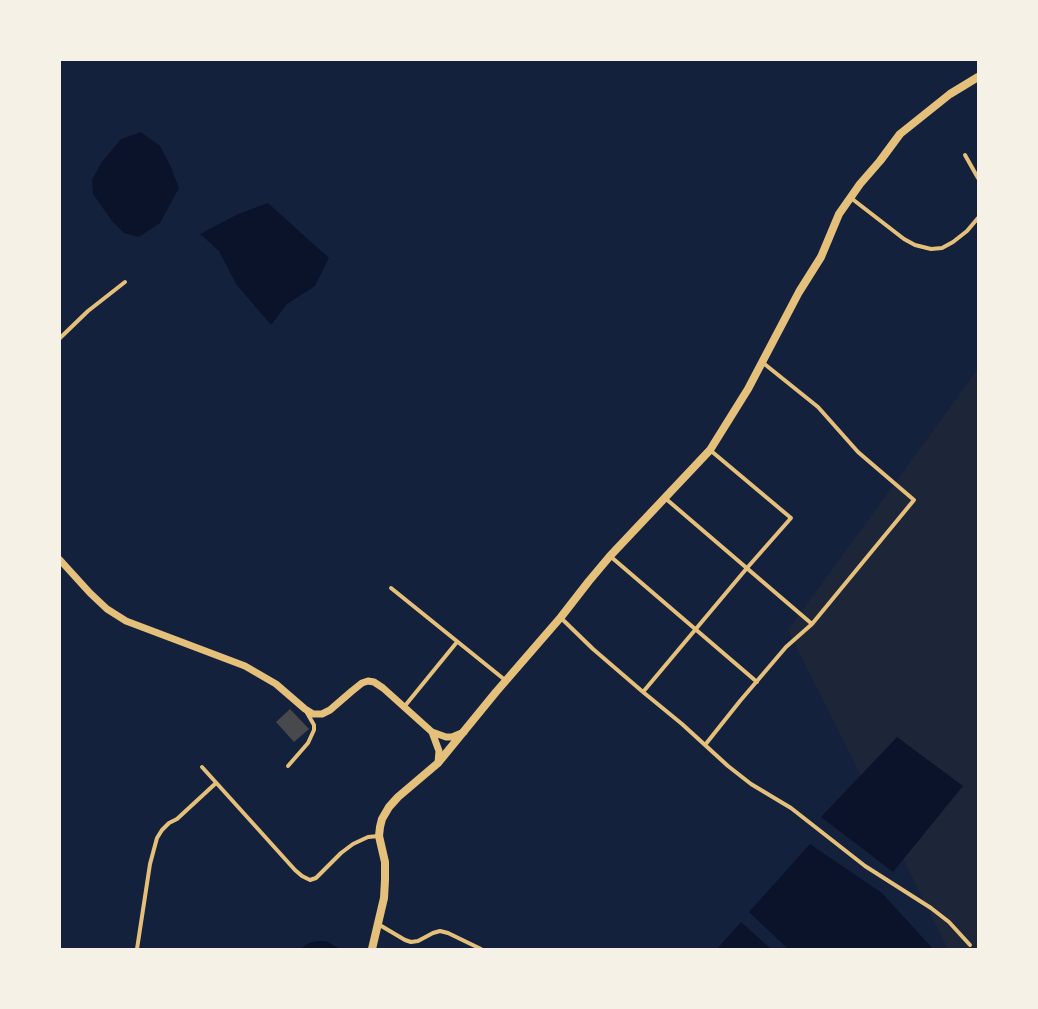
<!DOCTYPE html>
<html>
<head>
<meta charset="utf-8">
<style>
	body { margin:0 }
	#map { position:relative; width:1038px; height:1009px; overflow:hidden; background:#14213d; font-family:"Alegreya Sans",sans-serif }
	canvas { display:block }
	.frame { position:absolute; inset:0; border:61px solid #f6f1e7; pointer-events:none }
</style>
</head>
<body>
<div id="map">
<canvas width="1038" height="1009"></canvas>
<div class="frame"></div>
</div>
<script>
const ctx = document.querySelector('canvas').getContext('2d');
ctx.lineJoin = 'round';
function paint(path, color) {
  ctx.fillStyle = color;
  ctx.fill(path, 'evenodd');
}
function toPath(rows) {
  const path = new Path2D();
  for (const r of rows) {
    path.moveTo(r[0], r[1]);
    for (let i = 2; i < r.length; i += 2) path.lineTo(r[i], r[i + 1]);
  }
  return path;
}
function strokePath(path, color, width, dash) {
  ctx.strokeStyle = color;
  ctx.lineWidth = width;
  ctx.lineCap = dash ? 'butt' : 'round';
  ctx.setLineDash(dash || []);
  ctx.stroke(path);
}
const green = toPath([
	[978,369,978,949,948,949,788,630]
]);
const water = toPath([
	[141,132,160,146,171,167,179,188,160,223,139,237,124,233,112,221,93,194,92,180,101,163,121,139],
	[268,203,329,258,315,286,287,304,271,325,236,284,219,251,200,234,238,214],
	[897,737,963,786,893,872,821,817],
	[810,844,882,893,933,949,788,949,749,912],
	[741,922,771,949,717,949],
	[317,941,326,941,340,949,301,949,307,944]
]);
const building = toPath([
	[290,709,309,729,294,742,276,722]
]);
const minor = toPath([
	[965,155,978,178],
	[851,198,904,239,915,245,931,249,942,248,953,242,967,231,978,218],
	[60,338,88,311,125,282],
	[665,498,812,624],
	[610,556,757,682],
	[391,588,505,680],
	[561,618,593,649,643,692,682,724,728,766,751,784,791,808,865,866,931,908,949,922,970,945],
	[643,692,747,568,791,518,710,450],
	[404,707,457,642],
	[705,745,740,701,786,647,812,624,914,500,858,452,818,407,762,362],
	[288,766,308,743,314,730,314,725,306,711],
	[202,767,295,870,302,876,310,880,316,878,341,853,353,844,368,837,379,836],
	[378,924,405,940,411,942,418,941,433,933,440,931,448,933,481,949],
	[137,949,150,864,157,838,162,830,169,823,177,819,216,783]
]);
const tertiary = toPath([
	[60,560,90,593,107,609,126,621,245,666,276,684,305,709,313,714,322,714,330,710,352,691,362,683,368,681,374,682,383,688,432,732,446,737,452,737,464,732],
	[432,732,439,751,438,763]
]);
const secondary = toPath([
	[372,949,384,898,385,880,385,862,379,836,380,827,382,819,389,807,398,797,438,763,496,692,561,617,589,581,610,556,710,450,748,389,799,292,821,257,839,214,860,184,880,161,900,134,950,94,978,77]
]);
paint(green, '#1d2539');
paint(water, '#0b132b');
paint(building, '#48494c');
strokePath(minor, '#e5c07b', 4);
strokePath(tertiary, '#e5c07b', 7);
strokePath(secondary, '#e5c07b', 8);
</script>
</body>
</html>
